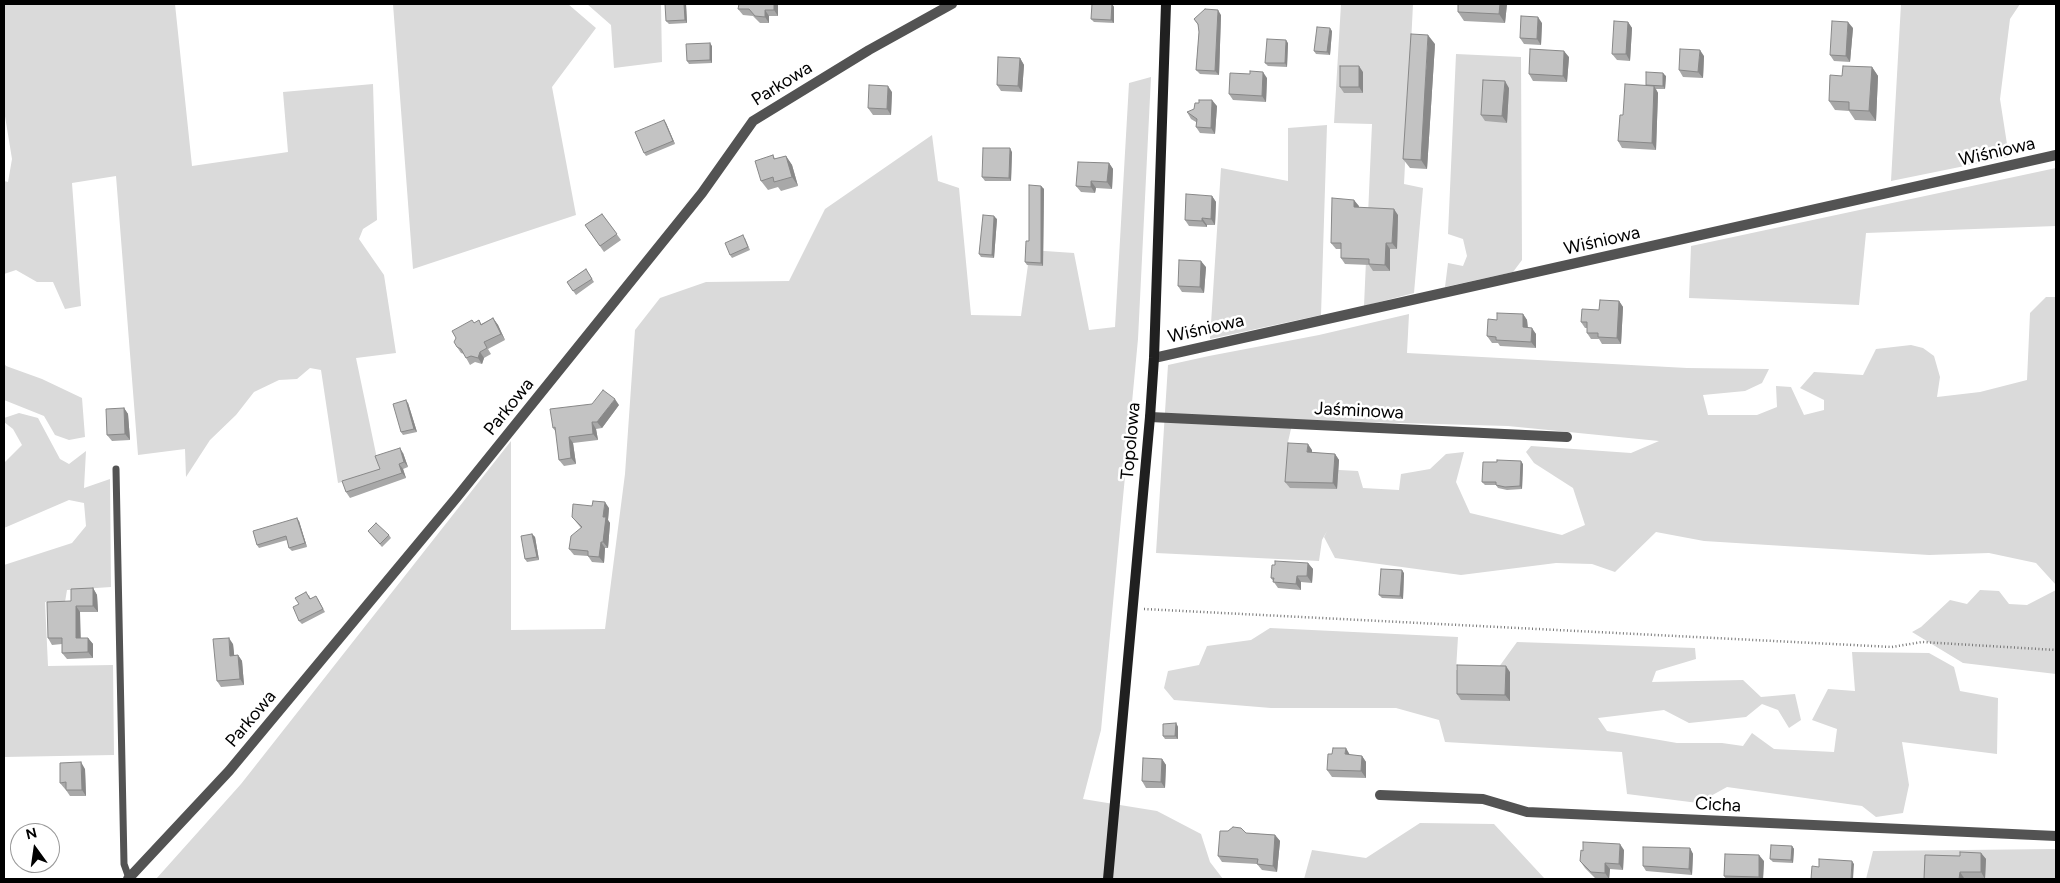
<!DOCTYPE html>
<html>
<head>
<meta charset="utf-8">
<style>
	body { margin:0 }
	#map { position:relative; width:2060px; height:883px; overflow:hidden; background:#fff; font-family:Figtree,sans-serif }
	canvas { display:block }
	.frame { position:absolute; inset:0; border:5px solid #000; pointer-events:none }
	.north { position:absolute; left:10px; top:823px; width:50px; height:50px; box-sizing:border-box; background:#fff; border:1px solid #999; border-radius:50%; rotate:346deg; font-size:14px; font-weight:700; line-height:20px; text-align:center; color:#000 }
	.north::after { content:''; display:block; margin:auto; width:18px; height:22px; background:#000; clip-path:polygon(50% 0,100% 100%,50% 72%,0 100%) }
</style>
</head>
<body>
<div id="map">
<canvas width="2060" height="883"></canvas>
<div class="frame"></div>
<div class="north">N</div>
</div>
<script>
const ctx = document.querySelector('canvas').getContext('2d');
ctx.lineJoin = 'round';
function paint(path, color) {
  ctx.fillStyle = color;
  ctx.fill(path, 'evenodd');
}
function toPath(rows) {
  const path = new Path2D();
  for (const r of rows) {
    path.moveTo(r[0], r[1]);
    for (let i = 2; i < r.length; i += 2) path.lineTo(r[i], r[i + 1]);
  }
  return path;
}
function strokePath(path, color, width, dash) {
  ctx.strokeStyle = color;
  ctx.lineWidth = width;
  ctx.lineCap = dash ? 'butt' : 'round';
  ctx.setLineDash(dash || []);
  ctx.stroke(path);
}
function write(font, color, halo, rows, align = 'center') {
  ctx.font = font + ' Figtree,sans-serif';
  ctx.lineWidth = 5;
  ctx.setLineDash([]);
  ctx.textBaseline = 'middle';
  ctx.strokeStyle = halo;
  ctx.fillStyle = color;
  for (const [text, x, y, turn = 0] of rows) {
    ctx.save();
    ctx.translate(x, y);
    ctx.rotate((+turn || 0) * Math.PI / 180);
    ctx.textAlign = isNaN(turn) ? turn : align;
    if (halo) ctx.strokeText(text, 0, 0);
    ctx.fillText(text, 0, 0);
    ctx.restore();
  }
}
const green = toPath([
	[4,4,175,4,192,166,288,152,283,92,373,84,377,220,363,229,359,239,384,275,396,353,356,358,380,473,338,483,321,370,310,368,297,379,279,380,254,392,236,415,210,440,186,477,185,449,138,455,116,176,72,183,81,306,65,309,53,282,37,282,16,270,4,274,4,181,8,182,12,159,4,110],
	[393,4,568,4,596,28,552,87,576,215,413,269],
	[587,4,661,4,662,62,614,68,611,25],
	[1341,4,1413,4,1404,184,1423,188,1414,293,1364,306,1372,124,1334,123],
	[1901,4,2020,4,2010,19,2000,99,2009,157,1891,181],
	[1456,54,1521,57,1522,260,1513,272,1445,287,1448,263,1463,266,1467,256,1463,239,1448,234],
	[1151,77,1138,339,1101,730,1083,799,1157,811,1201,834,1210,862,1223,879,156,879,241,784,511,441,511,630,605,629,625,474,635,330,660,298,706,282,789,281,825,209,932,135,938,181,959,188,971,315,1021,316,1030,250,1074,253,1089,330,1115,327,1129,83],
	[1327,125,1321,315,1210,339,1221,168,1288,181,1288,128],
	[2056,168,2056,226,1866,233,1859,305,1689,298,1691,246],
	[2046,297,2056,297,2056,585,2036,563,1989,553,1929,555,1704,541,1656,532,1615,572,1592,564,1556,563,1461,575,1335,558,1324,537,1327,531,1322,540,1319,561,1156,553,1168,365,1209,356,1319,335,1409,314,1407,353,1687,368,1769,369,1762,383,1745,391,1703,395,1708,415,1757,415,1777,407,1776,386,1791,387,1804,415,1824,410,1824,400,1800,388,1814,372,1863,375,1876,349,1911,345,1923,348,1934,356,1940,377,1937,397,1980,392,2027,380,2030,313],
	[1293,420,1508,426,1659,441,1631,453,1531,446,1526,452,1534,463,1573,488,1585,525,1562,535,1470,513,1456,482,1464,452,1446,454,1430,469,1401,474,1399,490,1363,488,1358,471,1302,468,1292,457,1288,442],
	[4,363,6,366,42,379,82,398,85,437,69,440,55,435,44,416,4,400],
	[19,413,38,418,60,459,69,464,86,451,84,488,110,479,111,587,67,590,65,602,45,602,48,666,113,665,114,755,4,757,4,565,72,543,86,526,84,503,69,500,4,528,4,463,22,445,13,429,4,422,4,418],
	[1980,590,1999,591,2009,604,2027,605,2056,590,2056,674,1963,663,1912,632,1921,627,1950,600,1967,604],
	[1270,628,1458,637,1456,670,1496,671,1517,642,1695,648,1696,659,1656,671,1652,682,1743,680,1761,697,1795,694,1801,720,1789,728,1778,710,1762,704,1746,717,1689,723,1664,710,1598,718,1607,731,1677,743,1722,743,1743,746,1752,733,1774,749,1834,752,1837,729,1812,720,1828,689,1855,691,1852,652,1929,653,1954,667,1960,691,1998,698,1997,754,1902,742,1909,785,1903,813,1876,817,1862,806,1727,787,1698,803,1627,794,1622,752,1445,742,1439,720,1396,708,1271,708,1174,700,1164,688,1168,671,1199,665,1207,646,1251,640],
	[1420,823,1494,824,1545,879,1304,879,1312,850,1366,858],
	[2056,849,2056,879,1866,879,1873,851]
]);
const path = toPath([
	[1144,609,1892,647,1922,642,2056,650]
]);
const lane = toPath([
	[116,469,124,864,129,878]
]);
const street = toPath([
	[1154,358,2056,155],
	[1150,417,1567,437],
	[1380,795,1483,799,1527,812,2056,836],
	[128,879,229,771,457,497,702,193,753,121,869,50,952,4]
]);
const secondary = toPath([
	[1108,879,1150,417,1154,358,1166,4]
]);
const wall = toPath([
	[686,4,687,23,669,24,666,21],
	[778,4,778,16,769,16,769,23,760,23,753,16,743,15,738,9],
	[1112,4,1114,7,1114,23,1094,22,1091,19],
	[1458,4,1507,4,1505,23,1464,21,1458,12],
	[1221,15,1219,75,1200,74,1196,70,1199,32,1198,25,1194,19],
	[1628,22,1632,28,1630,61,1617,60,1612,54],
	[1542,23,1541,45,1524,44,1520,38],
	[1853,28,1850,62,1834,61,1830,55],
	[1332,31,1330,55,1316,54,1314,51],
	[1288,43,1287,67,1268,66,1265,63],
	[1435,44,1427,169,1410,168,1403,159],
	[712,46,712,63,689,64,687,61],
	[1704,56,1703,78,1683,77,1679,70],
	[1569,57,1567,82,1533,81,1529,74],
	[1020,58,1024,65,1022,92,1001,91,997,85],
	[1872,67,1878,76,1876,121,1855,120,1849,111,1835,110,1829,101,1842,76],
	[1363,72,1363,93,1344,93,1340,87],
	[1666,76,1665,89,1656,89,1658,93,1656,150,1622,148,1618,141,1623,115,1646,86],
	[1267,78,1266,102,1233,100,1229,94],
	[1509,88,1507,123,1485,121,1481,115],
	[892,92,891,115,873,115,868,108],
	[1217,106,1215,134,1200,133,1196,127,1196,122,1191,119,1187,112],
	[664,120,666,123,675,144,646,156,644,153],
	[1012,152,1011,181,985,181,982,177],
	[773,155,775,159,786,156,792,165,798,186,781,191,778,187,768,190,761,181],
	[1109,163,1113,169,1112,189,1096,188,1095,193,1081,192,1076,186],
	[1041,186,1044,189,1043,266,1027,265,1025,262,1029,241],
	[1212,196,1216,202,1215,225,1207,225,1207,227,1189,226,1185,220],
	[1359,206,1358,207,1398,215,1397,249,1390,249,1390,271,1373,271,1369,265,1345,264,1341,258,1341,249,1336,249,1331,243],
	[602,214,621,240,604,252,585,225],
	[997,219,994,258,981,257,979,254],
	[745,238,750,250,732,258,730,255],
	[1206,267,1204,293,1182,292,1178,286],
	[586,269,594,282,576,295,567,282],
	[1619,301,1623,307,1621,344,1602,344,1599,339,1591,339,1587,333,1587,328,1585,328,1581,322],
	[1523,314,1527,320,1528,327,1536,334,1536,348,1500,346,1498,343,1492,343,1487,336,1497,320],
	[493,318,498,325,505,340,488,349,491,354,484,358,482,364,475,362,470,365,464,354,461,353,457,347,474,323,479,320,481,324],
	[408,403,417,432,403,435,401,432],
	[619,405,602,428,596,429,598,440,573,443,576,464,564,466,559,460,556,432,553,428],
	[124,408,128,414,130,440,112,441,107,435],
	[1312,450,1312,453,1335,454,1339,460,1337,489,1290,488,1285,482],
	[403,453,408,467,403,469,406,478,350,498,346,492],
	[1523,464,1522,489,1507,490,1498,488,1496,485,1485,485,1482,482],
	[609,508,608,520,610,523,608,548,605,548,604,563,592,562,588,556,574,555,569,549,581,528,572,517],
	[299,521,307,547,292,551,289,548,287,540,259,548,257,545],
	[368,531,389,535,391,538,382,547],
	[532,534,535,537,539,560,527,562,525,559],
	[1308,563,1313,569,1312,583,1301,582,1301,590,1278,588,1271,578,1275,565],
	[1404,573,1403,599,1382,598,1379,595],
	[93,588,97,595,98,612,80,612,80,638,88,638,93,644,93,658,67,659,62,653,62,644,52,645,48,638,71,601],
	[309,595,310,598,318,599,325,612,302,624,299,621,299,604],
	[233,644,234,655,238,655,242,661,244,685,221,687,217,681],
	[1510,672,1510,701,1461,700,1457,694],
	[1176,723,1178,727,1178,739,1165,739,1163,736],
	[1350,755,1362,756,1366,762,1366,778,1332,777,1327,770],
	[1162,759,1166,765,1165,788,1146,788,1142,781],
	[85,769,86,796,70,796,66,790,66,789,65,789,60,783],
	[1246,833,1275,835,1280,841,1277,872,1262,870,1257,864,1222,862,1218,856],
	[1792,846,1794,849,1793,863,1773,862,1770,859],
	[1690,848,1693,854,1692,875,1646,871,1643,866],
	[1624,850,1623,870,1610,869,1609,879,1595,878,1585,868,1580,861],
	[1981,853,1986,859,1985,879,1964,878,1924,879,1960,856],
	[1764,861,1763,879,1726,879,1724,876]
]);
const shadedWall = toPath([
	[684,4,686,4,687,23,685,20],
	[774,4,778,4,778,16,774,10],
	[1112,4,1114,7,1114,23,1111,20],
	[1500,4,1507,4,1505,23,1499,14],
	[765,10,769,16,769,23,765,17],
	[1218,10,1221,15,1219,75,1215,71],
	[1538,17,1542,23,1541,45,1537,39],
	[1628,22,1632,28,1630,61,1626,54],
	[1848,22,1853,28,1850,62,1846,56],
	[1330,28,1332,31,1330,55,1327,52],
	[1428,35,1435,44,1427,169,1421,160],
	[1286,40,1288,43,1287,67,1285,63],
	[710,43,712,46,712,63,710,60],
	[1700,50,1704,56,1703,78,1698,72],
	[1564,51,1569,57,1567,82,1563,76],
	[1020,58,1024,65,1022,92,1018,86],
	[1359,66,1363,72,1363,93,1359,87],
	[1872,67,1878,76,1876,121,1869,111],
	[1263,72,1267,78,1266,102,1262,96],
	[1663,73,1666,76,1665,89,1663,86],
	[1505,81,1509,88,1507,123,1502,116],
	[888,86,892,92,891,115,887,109],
	[1654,86,1658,93,1656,150,1652,143],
	[1212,100,1217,106,1215,134,1211,128],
	[664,120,666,123,675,144,673,141],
	[1010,148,1012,152,1011,181,1009,178],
	[786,156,792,165,798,186,792,177],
	[1109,163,1113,169,1112,189,1107,182],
	[1091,181,1096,188,1095,193,1091,187],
	[1041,186,1044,189,1043,266,1041,263],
	[1212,196,1216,202,1215,225,1211,219],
	[1354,200,1359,206,1358,213,1354,207],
	[1394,209,1398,215,1397,249,1392,243],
	[994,216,997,219,994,258,992,255],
	[1202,218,1207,225,1207,227,1202,221],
	[1386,243,1390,249,1390,271,1385,265],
	[1201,261,1206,267,1204,293,1200,287],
	[1619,301,1623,307,1621,344,1617,338],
	[1523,314,1527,320,1528,334,1523,327],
	[493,318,498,325,505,340,501,334],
	[1532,328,1536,334,1536,348,1531,342],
	[480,352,484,358,482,364,478,358],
	[615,399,619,405,602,428,597,422],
	[406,400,408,403,417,432,414,429],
	[124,408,128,414,130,440,125,434],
	[592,422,596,429,598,440,593,434],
	[569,437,573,443,576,464,571,458],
	[1308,444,1312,450,1312,459,1307,452],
	[400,448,403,453,408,467,404,462],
	[1335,454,1339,460,1337,489,1333,483],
	[1521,461,1523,464,1522,489,1520,486],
	[399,464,403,469,406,478,402,473],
	[605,502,609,508,608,520,610,523,608,548,603,542,603,517],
	[297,518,299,521,307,547,305,543],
	[532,534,535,537,539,560,537,557],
	[601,542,605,548,604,563,599,557],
	[1308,563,1313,569,1312,583,1307,576],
	[1402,570,1404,573,1403,599,1400,596],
	[1297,576,1301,582,1301,590,1296,584],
	[93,588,97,595,98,612,93,606],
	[76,606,80,612,81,644,76,638],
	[88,638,93,644,93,658,88,652],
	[229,638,233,644,235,662,230,656],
	[238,655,242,661,244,685,240,679],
	[1506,666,1510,672,1510,701,1505,695],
	[1176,723,1178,727,1178,739,1175,736],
	[1346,748,1350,755,1345,754],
	[1362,756,1366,762,1366,778,1361,771],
	[1162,759,1166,765,1165,788,1161,782],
	[81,762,85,769,86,796,82,790],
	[1275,835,1280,841,1277,872,1273,866],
	[1620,844,1624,850,1623,870,1619,864],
	[1792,846,1794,849,1793,863,1791,860],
	[1690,848,1693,854,1692,875,1689,869],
	[1981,853,1986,859,1985,879,1981,872],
	[1759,855,1764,861,1763,879,1760,879,1759,877],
	[1852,861,1854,864,1853,879,1851,879],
	[1605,863,1610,869,1609,879,1605,873],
	[1960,872,1964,878,1964,879,1959,879]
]);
const building = toPath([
	[665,4,684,4,685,20,666,21,665,4],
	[739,4,774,4,774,10,765,10,765,17,755,16,749,9,738,9,739,4],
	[1092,4,1112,4,1111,20,1091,19,1092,4],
	[1458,4,1500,4,1499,14,1458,12,1458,4],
	[1205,9,1218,10,1215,71,1196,70,1199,32,1198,24,1194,19,1205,9],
	[1521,16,1538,17,1537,39,1520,38,1521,16],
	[1614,21,1628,22,1626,54,1612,54,1614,21],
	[1832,21,1848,22,1846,56,1830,55,1832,21],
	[1317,27,1330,28,1327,52,1314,51,1317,27],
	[1411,34,1428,35,1421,160,1403,159,1411,34],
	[1267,39,1286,40,1285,63,1265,63,1267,39],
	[710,43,710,60,687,61,686,44,710,43],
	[1530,49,1564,51,1563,76,1529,74,1530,49],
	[1680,49,1700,50,1698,72,1679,70,1680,49],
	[998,57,1020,58,1018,86,997,85,998,57],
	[1340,66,1359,66,1359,87,1340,87,1340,66],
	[1843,66,1872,67,1869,111,1849,110,1849,102,1829,101,1830,75,1842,76,1843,66],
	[1250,71,1263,72,1262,96,1229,94,1230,73,1250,74,1250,71],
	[1646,72,1663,73,1663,86,1646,85,1646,72],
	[1483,80,1505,81,1502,116,1481,115,1483,80],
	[1625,84,1654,86,1652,143,1618,141,1620,115,1623,115,1625,84],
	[869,85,888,86,887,109,868,108,869,85],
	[1199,100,1212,100,1211,128,1196,127,1197,119,1187,112,1194,109,1195,103,1199,103,1199,100],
	[664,120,673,141,644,153,635,132,664,120],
	[983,148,1010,148,1009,178,982,177,983,148],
	[773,155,774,159,786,156,792,177,774,182,773,177,761,181,755,161,773,155],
	[1078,162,1109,163,1107,182,1091,181,1091,187,1076,186,1078,162],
	[1029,185,1041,186,1041,263,1025,262,1026,241,1029,241,1029,185],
	[1186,194,1212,196,1211,219,1202,218,1202,221,1185,220,1186,194],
	[1332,198,1354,200,1354,207,1394,209,1392,243,1386,243,1385,265,1369,264,1369,259,1341,258,1341,243,1331,243,1332,198],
	[602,214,617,234,600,246,585,225,602,214],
	[983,215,994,216,992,255,979,254,983,215],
	[743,235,748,247,730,255,725,243,743,235],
	[1179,260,1201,261,1200,287,1178,286,1179,260],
	[586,269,592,279,573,291,567,282,586,269],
	[1600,300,1619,301,1617,338,1598,337,1598,333,1587,333,1587,322,1581,322,1582,309,1599,310,1600,300],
	[1497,313,1523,314,1523,327,1532,328,1531,342,1496,340,1496,337,1487,336,1488,319,1497,320,1497,313],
	[493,318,501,334,484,342,487,348,480,352,478,358,471,356,466,358,461,349,457,347,454,342,456,338,452,331,472,320,474,323,479,320,481,325,493,318],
	[603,390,615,399,597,422,592,422,593,434,569,437,571,458,559,460,555,427,553,428,550,409,592,404,603,390],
	[406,400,414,429,401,432,393,404,406,400],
	[124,408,125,434,107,435,106,409,124,408],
	[1288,443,1308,444,1307,452,1335,454,1333,483,1285,482,1288,443],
	[400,448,404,462,399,464,402,473,346,492,342,481,380,469,375,456,400,448],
	[1497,460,1521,461,1520,486,1505,487,1496,485,1496,482,1482,482,1483,462,1497,462,1497,460],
	[593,501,605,502,603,517,606,517,603,542,601,542,599,557,588,556,588,551,569,549,571,536,582,527,572,517,573,504,592,506,593,501],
	[297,518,305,543,289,548,286,536,257,545,253,531,297,518],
	[376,523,389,535,380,544,368,531,376,523],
	[532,534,537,557,525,559,521,536,532,534],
	[1275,561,1308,563,1307,576,1297,576,1296,584,1273,582,1274,578,1271,578,1272,565,1275,565,1275,561],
	[1381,569,1402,570,1400,596,1379,595,1381,569],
	[93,588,93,606,76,606,76,638,88,638,88,652,62,653,62,638,48,638,47,602,71,601,71,589,93,588],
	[306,592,310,599,316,596,323,609,299,621,293,607,299,604,295,598,306,592],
	[229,638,230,656,238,655,240,679,217,681,213,639,229,638],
	[1457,665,1506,666,1505,695,1457,694,1457,665],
	[1176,723,1175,736,1163,736,1163,724,1176,723],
	[1333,748,1346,748,1345,754,1362,756,1361,771,1327,770,1328,754,1332,754,1333,748],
	[1143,758,1162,759,1161,782,1142,781,1143,758],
	[81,762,82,790,66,790,66,782,60,783,60,763,81,762],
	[1233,827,1241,828,1246,833,1275,835,1273,866,1257,864,1258,859,1218,856,1220,831,1228,831,1233,827],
	[1583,842,1620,844,1619,864,1605,863,1605,873,1591,872,1580,861,1581,850,1583,851,1583,842],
	[1771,845,1792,846,1791,860,1770,859,1771,845],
	[1643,847,1690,848,1689,869,1643,866,1643,847],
	[1960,852,1981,853,1981,872,1960,872,1959,879,1924,879,1925,855,1960,856,1960,852],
	[1725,854,1759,855,1759,877,1724,876,1725,854],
	[1819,859,1852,861,1851,879,1811,879,1812,866,1819,867,1819,859]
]);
const streetNames = [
	["Parkowa",782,84,-32],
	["Wiśniowa",1997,152,-13],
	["Wiśniowa",1602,241,-13],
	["Wiśniowa",1206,329,-13],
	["Parkowa",509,407,-51],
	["Jaśminowa",1359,411,3],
	["Topolowa",1131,441,-85],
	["Parkowa",251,719,-50],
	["Cicha",1718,805,3]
];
paint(green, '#dadada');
strokePath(path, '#757575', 2.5, [1, 2.5]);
strokePath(lane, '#535353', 7);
strokePath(street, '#535353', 10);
strokePath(secondary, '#202020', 10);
paint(wall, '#a8a8a8');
paint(shadedWall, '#888');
paint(building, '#c3c3c3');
strokePath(building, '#888', 1);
write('18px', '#000', '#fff', streetNames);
</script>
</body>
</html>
